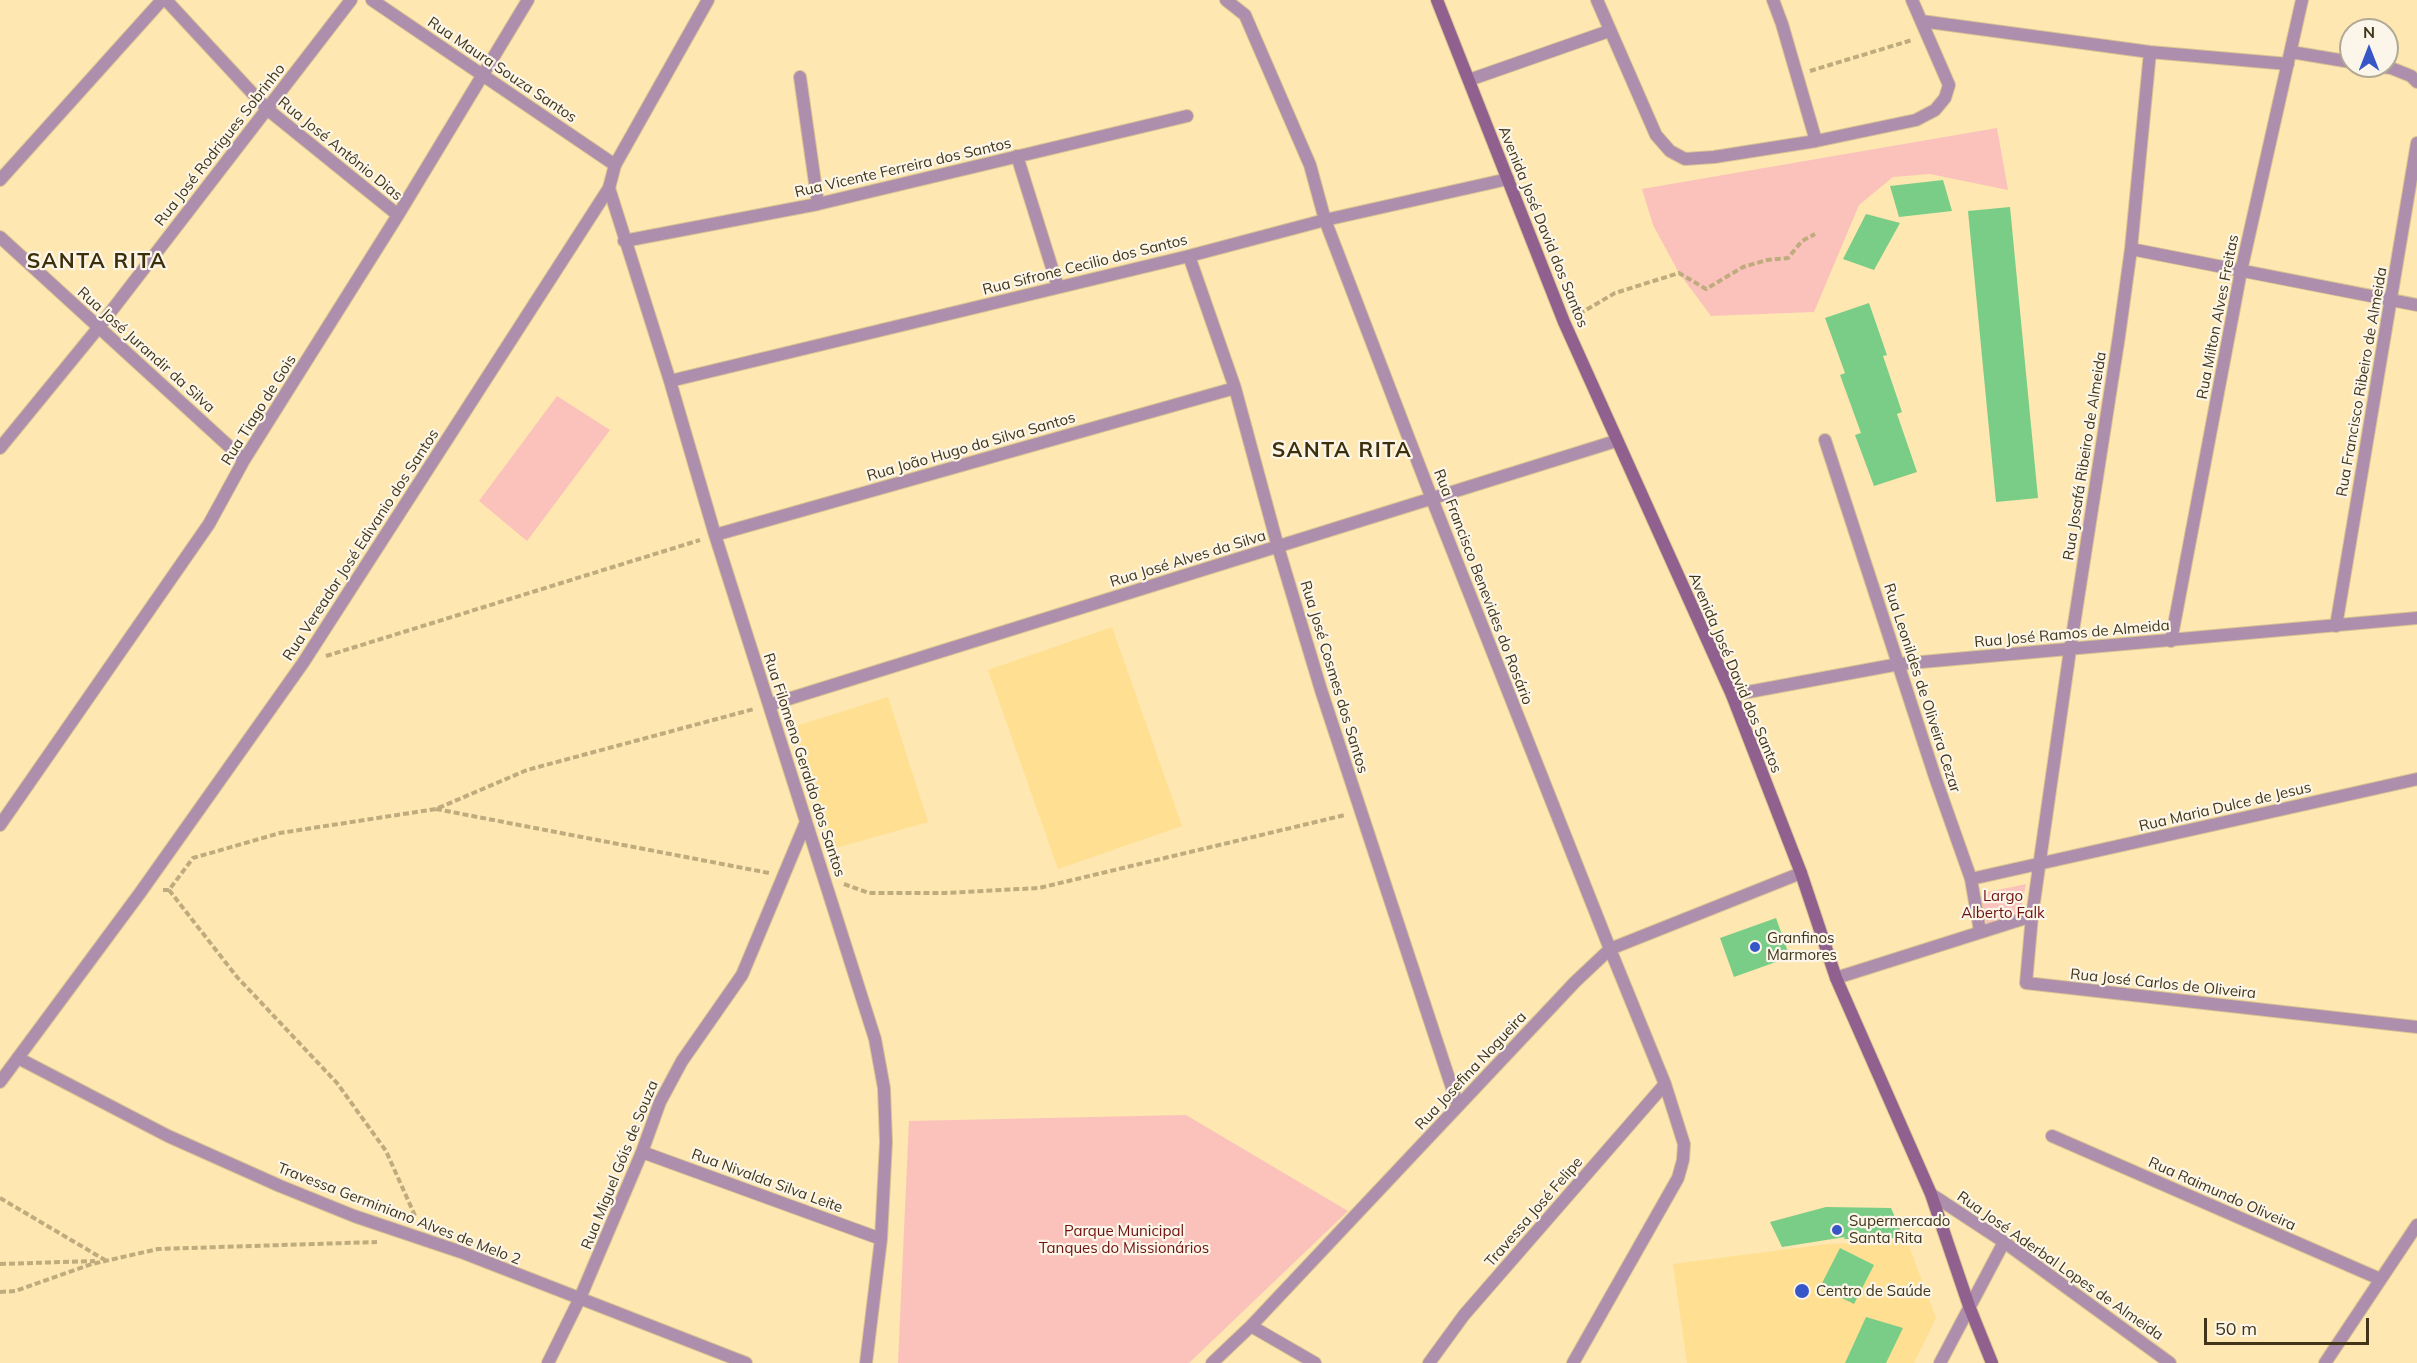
<!DOCTYPE html>
<html>
<head>
<meta charset="utf-8">
<style>
	body { margin:0 }
	#map { position:relative; width:2417px; height:1363px; overflow:hidden; background:#fee7b0; font-family:Mulish,sans-serif }
	canvas { display:block }
	.north { position:absolute; left:2339px; top:18px; width:60px; height:60px; box-sizing:border-box; background:#fbf6e9; border:2px solid #b1a996; border-radius:50%; rotate:0deg; font-size:16px; font-weight:700; line-height:24px; text-align:center; color:#413519 }
	.north::after { content:''; display:block; margin:auto; width:21px; height:27px; background:#3756c7; clip-path:polygon(50% 0,100% 100%,50% 72%,0 100%) }
	.scale { position:absolute; left:2204px; top:1318px; width:165px; height:27px; box-sizing:border-box; border:3px solid #413519; border-top:0; padding-left:8px; font-size:18px; line-height:21px; white-space:nowrap; color:#413519; -webkit-text-stroke:4px #fbf6e9; paint-order:stroke }
</style>
</head>
<body>
<div id="map">
<canvas width="2417" height="1363"></canvas>
<div class="north">N</div>
<div class="scale">50 m</div>
</div>
<script>
const ctx = document.querySelector('canvas').getContext('2d');
ctx.lineJoin = 'round';
function paint(path, color) {
  ctx.fillStyle = color;
  ctx.fill(path, 'evenodd');
}
function toPath(rows) {
  const path = new Path2D();
  for (const r of rows) {
    path.moveTo(r[0], r[1]);
    for (let i = 2; i < r.length; i += 2) path.lineTo(r[i], r[i + 1]);
  }
  return path;
}
function strokePath(path, color, width, dash) {
  ctx.strokeStyle = color;
  ctx.lineWidth = width;
  ctx.lineCap = dash ? 'butt' : 'round';
  ctx.setLineDash(dash || []);
  ctx.stroke(path);
}
function write(font, color, halo, rows, align = 'center') {
  ctx.font = font + ' Mulish,sans-serif';
  ctx.lineWidth = 4.5;
  ctx.setLineDash([]);
  ctx.textBaseline = 'middle';
  ctx.strokeStyle = halo;
  ctx.fillStyle = color;
  for (const [text, x, y, turn = 0] of rows) {
    ctx.save();
    ctx.translate(x, y);
    ctx.rotate((+turn || 0) * Math.PI / 180);
    ctx.textAlign = isNaN(turn) ? turn : align;
    if (halo) ctx.strokeText(text, 0, 0);
    ctx.fillText(text, 0, 0);
    ctx.restore();
  }
}
const built = toPath([
	[1112,627,1182,826,1058,869,988,670],
	[888,697,928,822,832,849,793,727],
	[1907,1241,1936,1318,1914,1363,1687,1363,1673,1264,1828,1244]
]);
const green = toPath([
	[1997,128,2008,190,1930,174,1893,177,1859,205,1814,312,1711,316,1679,273,1653,225,1642,189],
	[557,396,610,430,527,541,479,501],
	[2026,884,2020,915,1990,924,1986,922,1981,898,1983,893],
	[1186,1115,1348,1211,1189,1363,898,1363,909,1121]
]);
const building = toPath([
	[1943,180,1952,211,1899,217,1890,186],
	[2010,207,2038,498,1996,502,1968,211],
	[1866,214,1900,223,1874,270,1843,259],
	[1869,303,1887,355,1883,356,1902,412,1897,414,1917,472,1874,486,1855,435,1861,433,1840,375,1845,373,1825,318],
	[1776,918,1790,957,1734,977,1720,938],
	[1826,1207,1891,1208,1904,1238,1844,1239,1845,1237,1782,1247,1770,1222],
	[1840,1248,1874,1265,1854,1304,1820,1287],
	[1866,1317,1903,1328,1886,1363,1845,1363]
]);
const path = toPath([
	[1810,71,1912,40],
	[1579,314,1615,293,1679,273,1706,289,1743,267,1767,260,1788,258,1802,241,1815,234],
	[326,656,700,540],
	[436,809,769,873],
	[844,884,869,893,945,893,1039,888,1345,815],
	[163,890,169,890,193,858,280,833,436,809,527,770,754,709],
	[169,890,237,977,337,1083,386,1151,416,1218],
	[0,1198,105,1260],
	[0,1264,95,1261],
	[0,1292,15,1291,92,1264,158,1249,377,1242]
]);
const minor = toPath([
	[166,0,267,109,398,215],
	[372,0,615,165],
	[1226,0,1245,15,1310,165,1325,220,1432,499,1610,949,1665,1084,1684,1144,1683,1160,1678,1178,1573,1363],
	[1597,0,1656,135,1670,151,1685,159,1714,157,1816,141,1916,120,1935,110,1945,98,1949,85,1912,0],
	[1773,0,1782,24,1816,141],
	[1921,21,2150,52,2288,64],
	[2150,52,2131,249,2119,336,2070,650,2032,916,2026,983,2417,1027],
	[2291,52,2351,62],
	[2377,66,2391,68,2411,76,2417,82],
	[800,77,818,204],
	[1469,80,1609,31],
	[1017,156,1058,287],
	[0,180,162,0],
	[609,188,670,381,715,535,875,1039,884,1088,886,1142,881,1239,866,1363],
	[0,237,244,460],
	[624,241,818,204,1187,116],
	[2131,249,2417,305],
	[1189,256,1235,388,1278,547,1321,690,1458,1106],
	[670,381,1189,256,1325,220,1508,179],
	[1825,440,1935,777,1971,879,1980,931],
	[0,448,99,327,351,0],
	[715,535,1235,388],
	[2336,626,2417,143],
	[2171,641,2241,271,2302,0],
	[1732,695,1899,664,2417,618],
	[769,705,1616,441],
	[0,825,209,524,244,460,398,215,528,0],
	[1971,879,2417,779],
	[1836,978,2032,916],
	[18,1058,168,1136,280,1186,354,1216,461,1252,746,1363],
	[2052,1136,2380,1279],
	[642,1152,881,1239],
	[1931,1194,2004,1242,2170,1363],
	[1251,1326,1315,1363],
	[548,1363,580,1298,642,1152,660,1102,682,1061,742,975,806,822],
	[1212,1363,1251,1326,1575,982,1610,949,1801,873],
	[1429,1363,1464,1315,1665,1084],
	[1940,1363,2004,1242],
	[2325,1363,2417,1225]
]);
const tertiary = toPath([
	[0,1082,140,893,303,663,609,188,615,165,708,0]
]);
const secondary = toPath([
	[1437,0,1564,322,1732,695,1801,873,1836,978,1931,1194,1969,1306,1992,1363]
]);
const markers = [
	[1755,947,6,"#3756c7"],
	[1837,1230,6,"#3756c7"],
	[1802,1291,8,"#3756c7"]
];
const streetNames = [
	["Rua Maura Souza Santos",502,70,34],
	["Rua José Rodrigues Sobrinho",220,145,-52],
	["Rua José Antônio Dias",340,149,39],
	["Rua Vicente Ferreira dos Santos",903,168,-13],
	["Avenida José David dos Santos",1543,227,68],
	["Rua Sifrone Cecilio dos Santos",1085,265,-14],
	["Rua Milton Alves Freitas",2218,317,-79],
	["Rua José Jurandir da Silva",146,350,42],
	["Rua Francisco Ribeiro de Almeida",2362,382,-80],
	["Rua Tiago de Gois",259,410,-58],
	["Rua João Hugo da Silva Santos",971,447,-16],
	["Rua Josafá Ribeiro de Almeida",2085,456,-81],
	["Rua Vereador José Edivanio dos Santos",361,545,-57],
	["Rua José Alves da Silva",1188,559,-17],
	["Rua Francisco Benevides do Rosário",1483,587,69],
	["Rua José Ramos de Almeida",2072,634,-5],
	["Avenida José David dos Santos",1735,673,67],
	["Rua José Cosmes dos Santos",1334,677,73],
	["Rua Leonildes de Oliveira Cezar",1922,688,72],
	["Rua Filomeno Geraldo dos Santos",804,765,72],
	["Rua Maria Dulce de Jesus",2225,807,-13],
	["Rua José Carlos de Oliveira",2163,984,6],
	["Rua Josefina Nogueira",1471,1071,-47],
	["Rua Miguel Góis de Souza",620,1165,-68],
	["Rua Nivalda Silva Leite",767,1181,20],
	["Rua Raimundo Oliveira",2222,1194,24],
	["Travessa José Felipe",1534,1212,-49],
	["Travessa Germiniano Alves de Melo 2",399,1214,21],
	["Rua José Aderbal Lopes de Almeida",2060,1266,35]
];
const parkNames = [
	["Largo",2003,896],
	["Alberto Falk",2003,913],
	["Parque Municipal",1124,1231],
	["Tanques do Missionários",1124,1248]
];
const poiNames = [
	["Granfinos",1767,938],
	["Marmores",1767,955],
	["Supermercado",1849,1221],
	["Santa Rita",1849,1238],
	["Centro de Saúde",1816,1291]
];
const districtNames = [
	["SANTA RITA",97,262],
	["SANTA RITA",1342,451]
];
paint(built, '#ffdf91');
paint(green, '#fac2bb');
paint(building, '#7acd86');
strokePath(minor, '#d8c392', 14);
strokePath(tertiary, '#d8c392', 14);
strokePath(secondary, '#d8c392', 14);
strokePath(path, '#bfac7e', 4, [6, 3]);
strokePath(minor, '#ae8ead', 12);
strokePath(tertiary, '#ae8ead', 12);
strokePath(secondary, '#90618f', 12);
for (const [x, y, r, color] of markers) {
  const dot = new Path2D();
  dot.arc(x, y, r, 0, 2 * Math.PI);
  ctx.fillStyle = color;
  ctx.fill(dot);
  strokePath(dot, '#fbf6e9', 2);
}
write('15px', '#413519', '#fbf6e9', streetNames);
write('15px', '#6e100e', '#fbf6e9', parkNames);
write('15px', '#413519', '#fbf6e9', poiNames, 'left');
ctx.letterSpacing = '1.5px';
write('bold 21px', '#3d2f0a', '#fbf6e9', districtNames);
ctx.letterSpacing = '0px';
</script>
</body>
</html>
